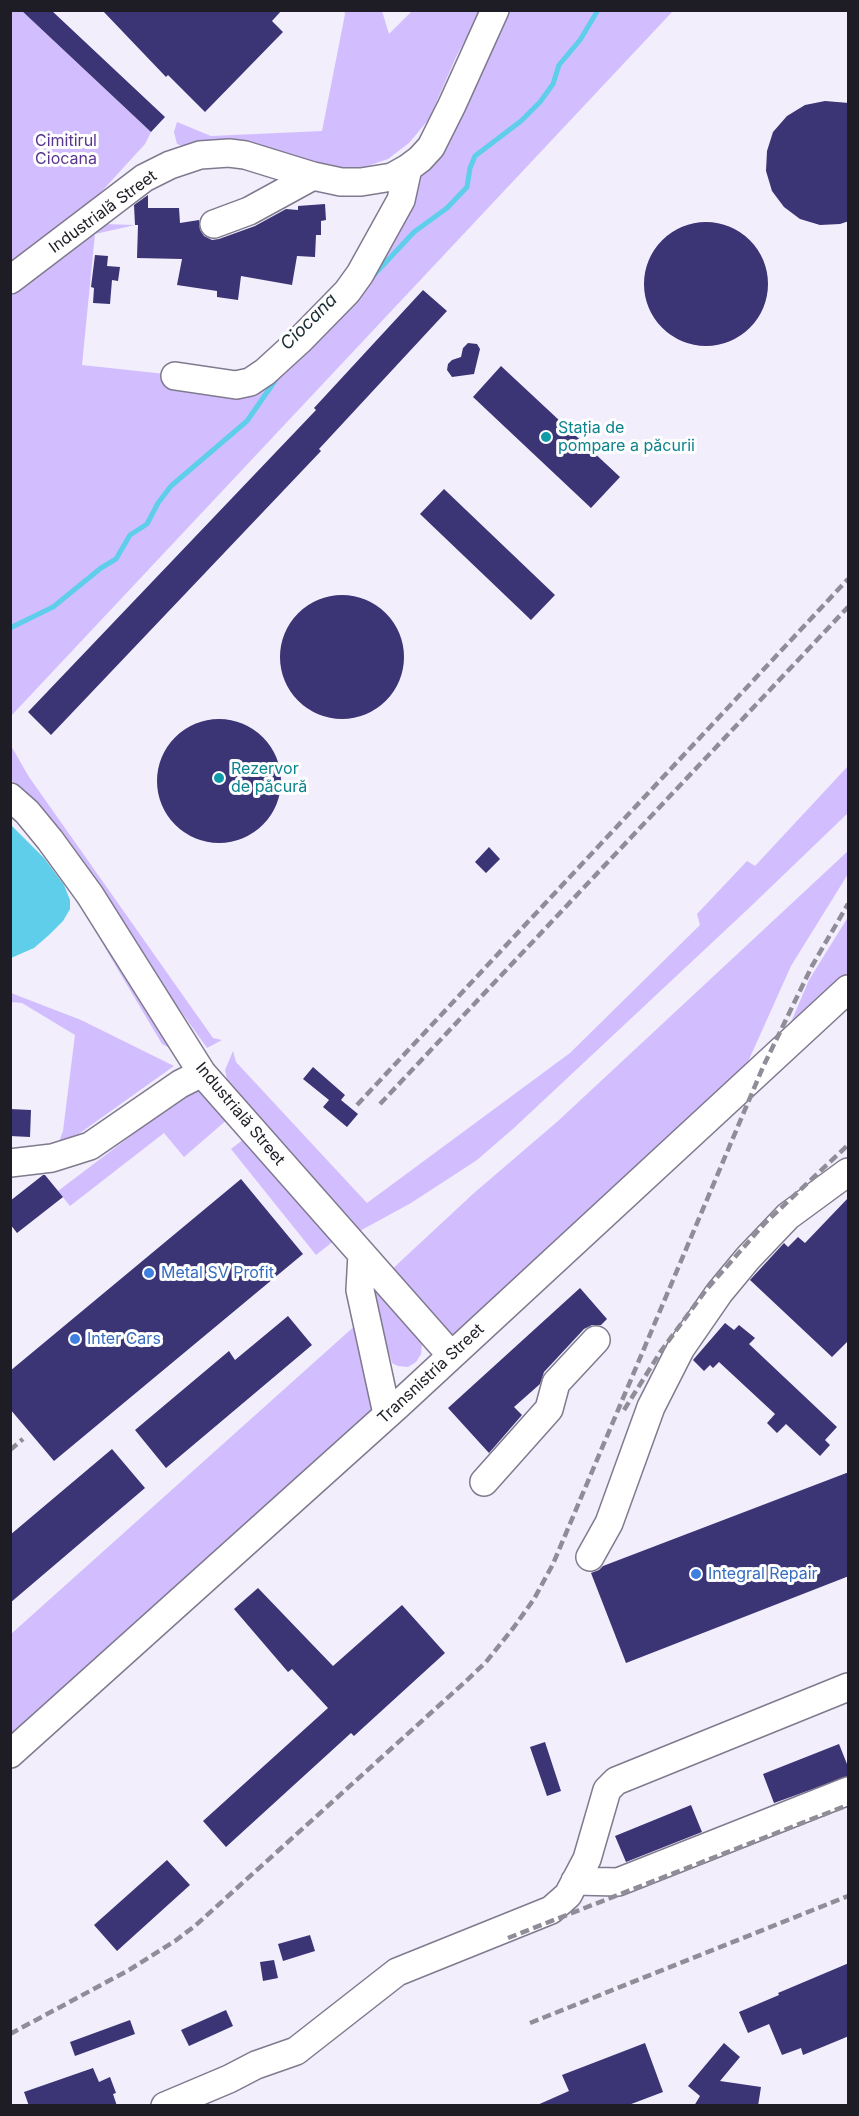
<!DOCTYPE html>
<html>
<head>
<meta charset="utf-8">
<style>
	body { margin:0 }
	#map { position:relative; width:859px; height:2116px; overflow:hidden; background:#f2eefc; font-family:Inter,sans-serif }
	canvas { display:block }
	.frame { position:absolute; inset:0; border:12px solid #1e1c24; pointer-events:none }
</style>
</head>
<body>
<div id="map">
<canvas width="859" height="2116"></canvas>
<div class="frame"></div>
</div>
<script>
const ctx = document.querySelector('canvas').getContext('2d');
ctx.lineJoin = 'round';
function paint(path, color) {
  ctx.fillStyle = color;
  ctx.fill(path, 'evenodd');
}
function toPath(rows) {
  const path = new Path2D();
  for (const r of rows) {
    if (r.length === 3) {
      path.moveTo(r[0] + r[2], r[1]);
      path.arc(r[0], r[1], r[2], 0, 2 * Math.PI);
      continue;
    }
    path.moveTo(r[0], r[1]);
    for (let i = 2; i < r.length; i += 2) path.lineTo(r[i], r[i + 1]);
  }
  return path;
}
function strokePath(path, color, width, dash) {
  ctx.strokeStyle = color;
  ctx.lineWidth = width;
  ctx.lineCap = dash ? 'butt' : 'round';
  ctx.setLineDash(dash || []);
  ctx.stroke(path);
}
function write(font, color, halo, rows, align = 'center') {
  ctx.font = font + ' Inter,sans-serif';
  ctx.lineWidth = 6;
  ctx.setLineDash([]);
  ctx.textBaseline = 'middle';
  ctx.strokeStyle = halo;
  ctx.fillStyle = color;
  for (const [text, x, y, turn = 0] of rows) {
    ctx.save();
    ctx.translate(x, y);
    ctx.rotate((+turn || 0) * Math.PI / 180);
    ctx.textAlign = isNaN(turn) ? turn : align;
    if (halo) ctx.strokeText(text, 0, 0);
    ctx.fillText(text, 0, 0);
    ctx.restore();
  }
}
const green = toPath([
	[21,10,151,132,145,144,71,225,11,264,10,11],
	[344,11,382,11,389,34,412,11,481,11,456,57,429,119,409,143,388,159,359,169,336,170,266,147,226,142,191,149,177,144,174,132,177,122,211,136,322,131,345,14],
	[506,11,673,11,11,716,11,289,102,224,135,225,95,234,82,365,165,374,251,375,304,326,416,180,433,163],
	[10,744,29,777,213,1038,222,1040,207,1048,138,951,54,825,11,780],
	[848,766,848,813,748,909,514,1128,477,1160,411,1203,356,1233,227,1079,225,1070,233,1051,236,1062,367,1203,570,1053,700,925,697,914,747,861,755,866],
	[848,851,848,874,791,966,747,1064,448,1340,389,1272,474,1193,558,1121],
	[76,894,181,1054,162,1044,85,914],
	[848,917,848,973,788,1029,809,980],
	[11,993,81,1020,174,1066,73,1138,57,1147,63,1131,75,1035,22,1003,11,1002],
	[207,1090,229,1118,184,1157,164,1133,70,1206,58,1191,186,1094],
	[245,1138,335,1240,316,1255,231,1149],
	[376,1287,422,1344,421,1354,416,1362,408,1367,398,1366,392,1363,370,1290],
	[358,1323,371,1410,11,1740,11,1634]
]);
const water = toPath([
	[10,824,44,858,64,885,70,900,70,909,63,921,49,935,34,948,11,958]
]);
const stream = toPath([
	[372,277,414,232,447,208,467,187,470,168,475,156,521,121,540,102,553,84,559,65,580,40,598,10],
	[10,628,53,607,101,568,116,559,130,535,147,524,158,503,171,486,247,421,279,375]
]);
const building = toPath([
	[21,10,51,10,165,117,151,132],
	[102,10,282,10,272,21,283,32,205,112,168,75,166,77],
	[825,101,849,103,849,221,840,224,820,225,800,219,784,207,772,191,766,171,767,151,773,132,787,116,805,105],
	[148,195,148,208,179,208,180,223,199,220,200,230,204,236,212,240,219,239,255,226,286,209,298,210,298,206,325,204,326,220,321,221,321,235,316,235,315,257,297,256,292,285,241,276,238,300,217,297,217,291,177,285,182,259,137,258,138,225,135,225,134,205],
	[706,284,62],
	[95,255,108,256,107,266,120,267,118,281,112,280,110,304,93,303,94,288,91,287],
	[423,290,447,311,319,449,321,451,51,735,28,712,316,410,314,408],
	[468,343,477,344,480,349,474,374,452,377,447,370,448,364,452,360,461,357,463,348],
	[501,366,620,477,591,508,473,397],
	[444,489,555,595,531,620,420,514],
	[342,657,62],
	[219,781,62],
	[489,847,500,859,486,873,475,862],
	[313,1067,345,1095,341,1100,358,1114,347,1127,323,1107,329,1100,303,1079],
	[10,1109,31,1110,30,1137,10,1136],
	[43,1175,45,1175,63,1197,17,1233,10,1224,10,1201],
	[241,1179,303,1254,54,1461,10,1409,10,1371],
	[849,1197,849,1340,832,1357,750,1280,784,1243,788,1247,798,1237,805,1243],
	[580,1288,607,1319,601,1325,592,1325,584,1329,544,1372,540,1384,514,1407,522,1415,489,1453,448,1408],
	[288,1316,312,1345,166,1468,135,1430,229,1351,235,1360],
	[725,1323,734,1330,739,1325,755,1338,749,1344,837,1427,825,1440,830,1445,820,1456,786,1424,777,1433,767,1423,775,1414,719,1362,713,1368,710,1365,704,1371,693,1360],
	[112,1449,145,1488,10,1603,10,1535],
	[849,1472,849,1576,626,1663,591,1573,599,1570,603,1566],
	[258,1588,333,1666,402,1605,445,1653,354,1736,351,1733,226,1847,203,1821,328,1708,292,1669,288,1672,234,1609],
	[545,1742,561,1791,547,1796,530,1747],
	[839,1744,849,1769,849,1776,774,1803,763,1774],
	[691,1805,702,1832,626,1862,615,1836],
	[167,1860,190,1885,117,1951,94,1925],
	[310,1935,315,1951,283,1961,278,1944],
	[274,1960,278,1978,263,1981,260,1962],
	[849,1963,849,2036,803,2055,801,2048,782,2055,769,2024,748,2033,739,2012,779,1995,778,1993],
	[226,2010,233,2026,189,2046,181,2030],
	[130,2020,135,2034,75,2056,70,2042],
	[645,2043,663,2092,626,2106,535,2106,569,2091,562,2075],
	[724,2043,740,2057,720,2081,761,2087,758,2106,694,2106,700,2096,688,2086],
	[93,2068,99,2082,110,2077,116,2093,113,2094,117,2106,29,2106,24,2092]
]);
const minor = toPath([
	[214,224,249,211,313,176],
	[10,280,144,178,170,165,200,155,229,153,245,155,313,176,341,182,361,182,392,177,408,168,420,159,431,147,452,105,495,10],
	[175,376,236,385,250,382,265,372,300,340,347,292,360,274,401,200,408,168],
	[10,797,27,812,50,840,90,895,202,1073,451,1355],
	[10,1163,52,1158,90,1146,180,1084,202,1073],
	[362,1254,360,1290,387,1414],
	[484,1482,549,1409,556,1383,596,1340],
	[590,1557,609,1523,651,1407,681,1348,719,1293,748,1258,788,1216,848,1172],
	[10,1754,397,1406,848,989],
	[575,1881,618,1882,848,1791],
	[165,2106,229,2079,256,2065,296,2051,397,1972,551,1910,568,1895,587,1859,607,1790,616,1781,848,1687]
]);
const rail = toPath([
	[380,1104,848,607],
	[357,1105,848,579],
	[624,1410,661,1351,706,1290,765,1223,848,1145],
	[10,1450,23,1439],
	[508,1938,848,1805],
	[530,2023,848,1896],
	[10,2034,129,1970,175,1941,196,1925,465,1682,486,1662,514,1627,534,1599,553,1564,763,1067,812,966,848,904]
]);
const markers = [
	[546,437,6,"#0f9aa8"],
	[219,778,6,"#0f9aa8"],
	[149,1273,6,"#3f7fe0"],
	[75,1339,6,"#3f7fe0"],
	[696,1574,6,"#3f7fe0"]
];
const parkNames = [
	["Cimitirul",66,141],
	["Ciocana",66,159]
];
const streetNames = [
	["Industrială Street",103,212,-36],
	["Industrială Street",240,1114,50],
	["Transnistria Street",431,1374,-43]
];
const cultureNames = [
	["Stația de",558,428],
	["pompare a păcurii",558,446],
	["Rezervor",231,769],
	["de păcură",231,787]
];
const shopNames = [
	["Metal SV Profit",161,1273],
	["Inter Cars",87,1339],
	["Integral Repair",708,1574]
];
const waterNames = [
	["Ciocana",309,322,-45]
];
paint(green, '#d2befe');
paint(water, '#5eceea');
strokePath(stream, '#5eceea', 5);
paint(building, '#3b3475');
strokePath(minor, '#807a8e', 30);
strokePath(minor, '#fff', 27);
strokePath(rail, '#908d98', 4.5, [9, 4.5]);
for (const [x, y, r, color] of markers) {
  const dot = new Path2D();
  dot.arc(x, y, r, 0, 2 * Math.PI);
  ctx.fillStyle = color;
  ctx.fill(dot);
  strokePath(dot, '#fefefe', 2);
}
write('16px', '#58358c', '#fefefe', parkNames);
write('16px', '#1e1c24', '#fefefe', streetNames);
write('16px', '#0d838f', '#fefefe', cultureNames, 'left');
write('16px', '#366cbe', '#fefefe', shopNames, 'left');
write('italic 18px', '#192d33', '#fefefe', waterNames);
</script>
</body>
</html>
